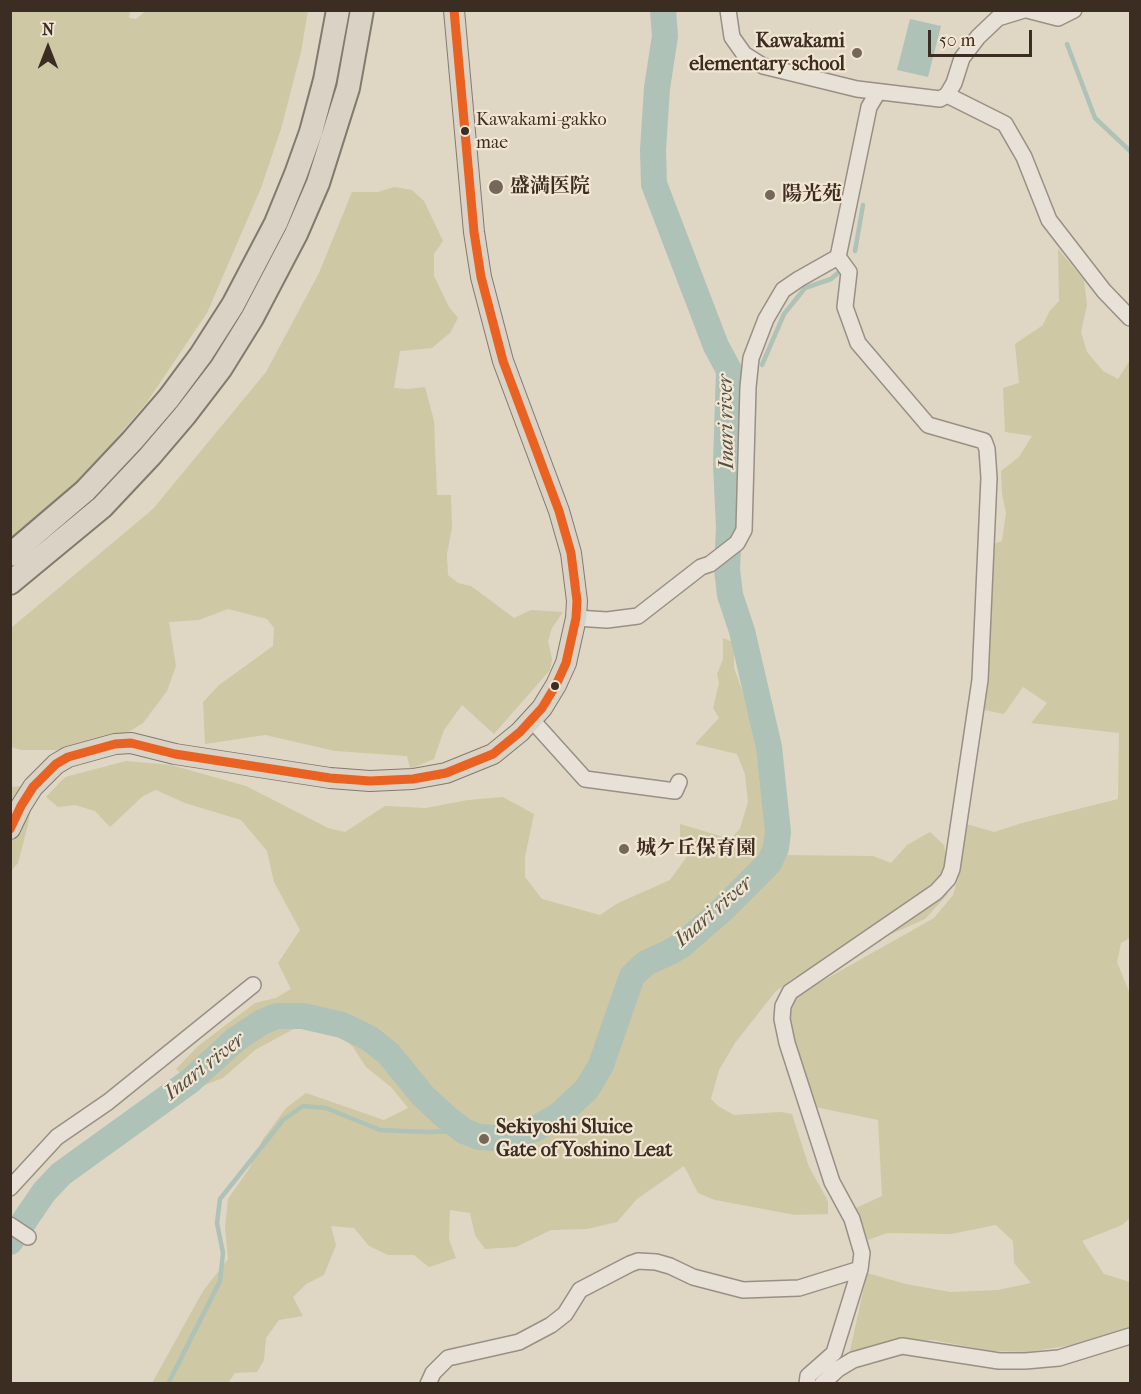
<!DOCTYPE html>
<html>
<head>
<meta charset="utf-8">
<style>
	body { margin:0 }
	#map { position:relative; width:1141px; height:1394px; overflow:hidden; background:#e0d6c4; font-family:"IM FELL French Canon",serif }
	canvas { display:block }
	.frame { position:absolute; inset:0; border:12px solid #3b2d21; pointer-events:none }
	.north { position:absolute; left:18px; top:18px; width:60px; height:60px; -webkit-text-stroke:4px #f2e6d2; paint-order:stroke; rotate:0deg; font-size:16px; font-weight:700; line-height:24px; text-align:center; color:#3b2d21 }
	.north::after { content:''; display:block; margin:auto; width:21px; height:27px; background:#3b2d21; clip-path:polygon(50% 0,100% 100%,50% 72%,0 100%) }
	.scale { position:absolute; left:928px; top:30px; width:104px; height:27px; box-sizing:border-box; border:3px solid #3b2d21; border-top:0; padding-left:8px; font-size:18px; line-height:21px; white-space:nowrap; color:#3b2d21; -webkit-text-stroke:4px #f2e6d2; paint-order:stroke }
</style>
</head>
<body>
<div id="map">
<canvas width="1141" height="1394"></canvas>
<div class="frame"></div>
<div class="north">N</div>
<div class="scale">50 m</div>
</div>
<script>
const ctx = document.querySelector('canvas').getContext('2d');
ctx.lineJoin = 'round';
function paint(path, color) {
  ctx.fillStyle = color;
  ctx.fill(path, 'evenodd');
}
function toPath(rows) {
  const path = new Path2D();
  for (const r of rows) {
    path.moveTo(r[0], r[1]);
    for (let i = 2; i < r.length; i += 2) path.lineTo(r[i], r[i + 1]);
  }
  return path;
}
function strokePath(path, color, width, dash) {
  ctx.strokeStyle = color;
  ctx.lineWidth = width;
  ctx.lineCap = dash ? 'butt' : 'round';
  ctx.setLineDash(dash || []);
  ctx.stroke(path);
}
function write(font, color, halo, rows, align = 'center') {
  ctx.font = font + ' "IM FELL French Canon","Noto Serif JP",serif';
  ctx.lineWidth = 4.5;
  ctx.setLineDash([]);
  ctx.textBaseline = 'middle';
  ctx.strokeStyle = halo;
  ctx.fillStyle = color;
  for (const [text, x, y, turn = 0] of rows) {
    ctx.save();
    ctx.translate(x, y);
    ctx.rotate((+turn || 0) * Math.PI / 180);
    ctx.textAlign = isNaN(turn) ? turn : align;
    if (halo) ctx.strokeText(text, 0, 0);
    ctx.fillText(text, 0, 0);
    ctx.restore();
  }
}
const green = toPath([
	[147,10,308,11,301,52,281,129,261,188,207,313,147,402,79,483,11,544,11,11,130,11,129,18,136,19],
	[394,187,412,190,424,201,443,241,434,254,434,276,449,307,458,318,450,333,432,348,400,351,394,388,408,389,425,387,434,421,437,495,451,495,452,528,447,554,448,575,458,583,471,586,514,618,531,610,563,612,552,628,548,641,552,659,550,670,494,734,462,705,444,730,434,759,410,769,407,756,335,751,265,735,205,744,203,702,219,685,273,646,274,628,267,619,228,609,199,620,169,622,176,666,167,691,143,723,120,737,72,750,21,750,11,747,11,628,153,509,266,372,319,273,352,192,378,192],
	[1058,249,1084,280,1087,305,1081,332,1087,352,1103,371,1118,379,1130,360,1130,938,1121,943,1117,962,1130,994,1130,1218,1122,1225,1082,1241,1104,1274,1130,1282,1130,1329,1112,1339,1027,1352,991,1351,933,1340,899,1342,848,1360,867,1273,906,1284,950,1292,998,1290,1031,1283,1014,1263,1013,1241,996,1225,951,1234,887,1233,868,1240,856,1208,882,1196,878,1120,815,1107,794,1038,790,1016,795,998,810,988,934,918,953,895,961,868,961,856,949,834,949,824,970,825,994,832,1022,823,1118,799,1119,733,1031,723,1047,703,1023,687,1004,714,984,710,978,549,1002,541,1006,513,1002,494,1001,471,1019,457,1032,436,1005,432,1003,388,1019,383,1015,344,1043,325,1049,312,1059,301],
	[723,638,734,643,734,668,746,701,776,738,785,797,786,841,781,855,873,856,891,863,907,845,930,832,944,845,946,857,955,874,947,895,925,919,795,977,775,992,735,1043,719,1070,711,1099,718,1106,734,1115,781,1112,792,1114,809,1167,828,1201,828,1214,795,1215,715,1200,698,1193,684,1166,637,1199,617,1222,587,1229,551,1230,516,1247,485,1249,475,1235,470,1213,450,1210,449,1239,456,1258,429,1267,414,1255,388,1255,369,1246,354,1228,331,1226,336,1245,324,1275,306,1284,293,1297,303,1316,279,1320,266,1338,264,1360,257,1372,235,1373,228,1383,152,1383,203,1291,228,1259,225,1228,228,1199,249,1169,263,1139,286,1108,306,1093,384,1120,408,1108,391,1087,366,1067,353,1047,335,1031,301,1025,255,1050,223,1078,197,1088,176,1069,198,1046,255,1003,276,998,291,989,278,963,300,930,274,882,267,851,241,820,185,803,156,790,143,796,110,827,95,811,75,805,58,807,46,797,65,777,126,761,171,765,246,786,328,828,345,832,385,806,426,808,468,800,503,797,534,814,525,857,525,877,542,899,600,915,618,903,670,880,688,855,680,842,680,824,730,839,740,829,748,802,745,774,737,754,695,744,719,718,713,708,719,683,717,674,723,659],
	[23,786,32,800,28,825,18,863,11,871,11,787]
]);
const water = toPath([
	[910,19,941,26,928,77,897,70]
]);
const stream = toPath([
	[1067,44,1095,118,1130,151],
	[855,251,863,205],
	[762,365,784,314,805,288,831,279,839,272],
	[728,389,740,381],
	[168,1384,220,1281,223,1253,217,1223,220,1199,283,1120,303,1106,326,1108,380,1130,427,1132,464,1131]
]);
const river = toPath([
	[10,1242,44,1192,61,1174,190,1081,235,1040,262,1022,277,1016,303,1016,342,1025,369,1038,389,1054,423,1096,447,1118,464,1131,479,1137,495,1138,514,1136,535,1129,559,1115,587,1089,601,1065,632,976,646,963,670,952,682,945,722,910,769,863,776,848,778,832,769,747,742,631,730,595,727,569,729,528,726,464,729,370,716,346,654,184,653,150,657,88,665,36,663,10]
]);
const minor = toPath([
	[728,10,732,37,744,54,763,66,857,89,940,99,947,95,954,83,962,58,978,37,998,18,1024,10],
	[1027,10,1058,18,1074,10],
	[947,95,1005,124,1024,157,1049,220,1104,291,1130,318],
	[576,618,607,620,638,616,701,567,710,564,737,543,744,530,748,387,751,358,766,319,783,290,799,279,838,257],
	[531,719,585,779,675,791,679,782],
	[10,1188,57,1137,108,1102,253,985],
	[10,1225,28,1237],
	[428,1384,433,1373,448,1358,519,1342,551,1325,565,1314,580,1290,630,1264,638,1261,656,1262,670,1266,693,1277,743,1290,799,1288,860,1269],
	[807,1384,808,1376,834,1353,860,1269,862,1253,852,1219,832,1182,787,1043,782,1019,783,1006,790,992,936,892,948,879,952,869,980,680,989,478,987,449,984,441,928,425,858,343,845,307,849,272,838,257,869,107,878,92],
	[822,1384,838,1369,853,1360,902,1346,999,1361,1025,1361,1059,1358,1130,1336]
]);
const major = toPath([
	[10,829,21,806,33,787,56,764,68,757,115,744,131,743,175,754,330,778,370,781,413,779,446,773,493,754,520,732,542,708,556,685,566,663,576,618,577,601,571,553,559,511,503,361,481,277,474,232,454,10]
]);
const highway = toPath([
	[10,555,85,491,132,441,169,398,201,355,233,305,276,223,296,174,311,132,325,80,338,10],
	[10,583,102,507,150,456,185,415,221,368,252,318,296,234,318,183,348,88,362,10]
]);
const bus1 = toPath([
	[10,829,21,806,33,787,56,764,68,757,115,744,131,743,175,754,330,778,370,781,413,779,446,773,493,754,520,732,542,708,556,685,566,663,576,618,577,601,571,553,559,511,503,361,481,277,474,232,454,10]
]);
const markers = [
	[857,53,6,"#75685a"],
	[465,131,5,"#3b2d21"],
	[496,187,8,"#75685a"],
	[770,195,6,"#75685a"],
	[555,686,5,"#3b2d21"],
	[624,849,6,"#75685a"],
	[484,1139,6,"#75685a"]
];
const busNames = [
	["Kawakami-gakko",476,121],
	["mae",476,144]
];
const poiNames = [
	["Kawakami",845,42,"right"],
	["elementary school",845,65,"right"],
	["盛満医院",510,187],
	["陽光苑",782,195],
	["城ケ丘保育園",636,849],
	["Sekiyoshi Sluice",496,1128],
	["Gate of Yoshino Leat",496,1151]
];
const waterNames = [
	["Inari river",727,422,-91],
	["Inari river",714,912,-41],
	["Inari river",205,1067,-38]
];
paint(green, '#cec8a4');
paint(water, '#aec2b7');
strokePath(stream, '#aec2b7', 4.5);
strokePath(river, '#aec2b7', 26);
strokePath(minor, '#989085', 18);
strokePath(major, '#817a6f', 22);
strokePath(highway, '#817a6f', 26);
strokePath(minor, '#e7e1d8', 15);
strokePath(major, '#dad2c4', 20);
strokePath(highway, '#dad2c4', 22);
strokePath(bus1, '#e96222', 9);
for (const [x, y, r, color] of markers) {
  const dot = new Path2D();
  dot.arc(x, y, r, 0, 2 * Math.PI);
  ctx.fillStyle = color;
  ctx.fill(dot);
  strokePath(dot, '#f2e6d2', 2);
}
write('18px', '#3b2d21', '#f2e6d2', busNames, 'left');
write('bold 20px', '#3b2d21', '#f2e6d2', poiNames, 'left');
write('italic 21px', '#525045', '#f2e6d2', waterNames);
</script>
</body>
</html>
